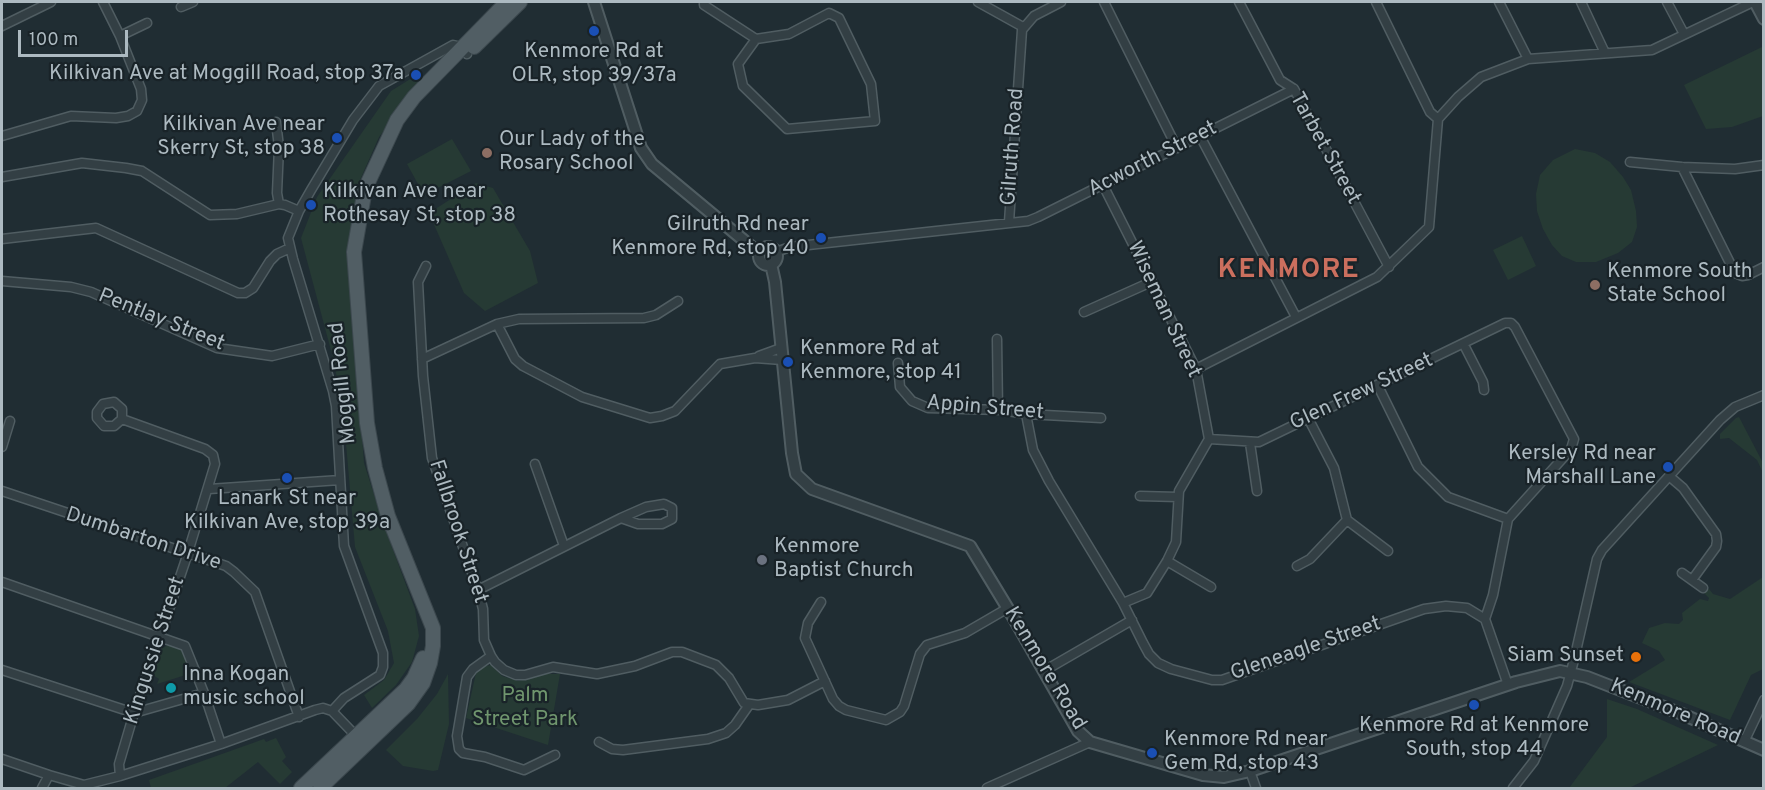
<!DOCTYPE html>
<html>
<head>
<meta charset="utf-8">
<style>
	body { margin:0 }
	#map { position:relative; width:1765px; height:790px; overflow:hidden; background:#202d33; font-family:Overpass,sans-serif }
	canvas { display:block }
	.frame { position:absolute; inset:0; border:3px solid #adbac1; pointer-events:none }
	.scale { position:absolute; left:18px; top:30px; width:110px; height:27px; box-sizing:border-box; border:3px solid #adbac1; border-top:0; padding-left:8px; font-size:18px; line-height:21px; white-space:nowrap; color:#adbac1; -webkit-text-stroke:4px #192328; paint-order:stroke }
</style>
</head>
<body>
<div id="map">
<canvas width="1765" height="790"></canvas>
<div class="frame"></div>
<div class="scale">100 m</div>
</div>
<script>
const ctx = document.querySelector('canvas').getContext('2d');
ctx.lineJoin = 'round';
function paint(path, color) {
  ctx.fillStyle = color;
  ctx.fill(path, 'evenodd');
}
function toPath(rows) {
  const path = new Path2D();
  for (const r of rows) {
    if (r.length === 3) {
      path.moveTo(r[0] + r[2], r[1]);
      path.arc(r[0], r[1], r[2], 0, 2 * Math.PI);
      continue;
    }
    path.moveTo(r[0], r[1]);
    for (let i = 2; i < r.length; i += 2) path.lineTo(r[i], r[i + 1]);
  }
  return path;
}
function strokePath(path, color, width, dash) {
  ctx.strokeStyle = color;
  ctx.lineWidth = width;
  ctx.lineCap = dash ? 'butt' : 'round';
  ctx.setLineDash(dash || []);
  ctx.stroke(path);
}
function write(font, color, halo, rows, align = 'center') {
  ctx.font = font + ' Overpass,sans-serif';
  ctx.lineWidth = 4.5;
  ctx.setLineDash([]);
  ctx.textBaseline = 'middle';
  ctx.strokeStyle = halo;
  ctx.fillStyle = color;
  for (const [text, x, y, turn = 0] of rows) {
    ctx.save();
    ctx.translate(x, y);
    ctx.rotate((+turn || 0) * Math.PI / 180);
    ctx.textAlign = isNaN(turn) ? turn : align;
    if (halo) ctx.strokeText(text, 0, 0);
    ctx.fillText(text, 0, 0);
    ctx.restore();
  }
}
const green = toPath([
	[1762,47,1763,116,1732,127,1706,129,1684,85],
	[420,73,423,80,379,137,360,180,348,248,364,463,383,523,415,609,419,636,412,662,396,685,372,708,364,695,384,680,394,663,388,631,355,547,343,409,333,358,301,238,317,197,391,91],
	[452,139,471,171,424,195,407,164],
	[1575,149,1595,153,1610,162,1623,177,1631,190,1636,211,1637,227,1632,242,1618,253,1596,262,1576,262,1562,256,1552,245,1543,229,1537,211,1536,194,1540,175,1553,160],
	[476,183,493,188,530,251,538,283,485,311,464,293,429,213],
	[1522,236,1536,266,1508,280,1493,250],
	[1739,417,1763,463,1763,473,1757,460,1729,438,1720,439,1720,434,1736,418],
	[1763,577,1763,669,1751,675,1730,720,1629,682,1665,660,1659,651,1642,643,1649,628,1665,623,1679,624,1683,620,1682,613,1700,599,1708,601,1709,598,1704,593,1705,590,1709,589,1713,594,1730,599],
	[168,645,183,650,192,673,157,684,159,679,153,675,161,649],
	[491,665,502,676,518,681,545,674,560,674,548,745,466,718,476,673,481,667],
	[448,674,449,724,438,770,433,771,403,766,386,750,417,719,437,694],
	[1607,699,1637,709,1718,745,1629,788,1569,788,1607,737],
	[276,738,286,757,282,761,292,772,280,784,258,762,225,788,151,788,149,780,264,739,266,742]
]);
const minor = toPath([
	[704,2,704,5,756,39,789,34,829,13,839,18,871,84,875,121,787,129,743,86,738,64,756,39],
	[978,2,1023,27],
	[1104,2,1177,148],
	[1239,2,1280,80,1294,89,1389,267],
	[1376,2,1430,112,1438,119],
	[1499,2,1528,59],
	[1581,2,1605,53],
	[1667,2,1684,34],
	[181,7,193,2],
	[2,26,51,2],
	[120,36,147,23],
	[276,122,279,147,277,193,279,204],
	[2,136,71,116,116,118,128,116,137,111,142,100,141,89,120,36,103,2],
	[1200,136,1296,317],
	[1630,162,1682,167,1735,169,1764,165],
	[1682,167,1735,273,1742,276,1748,275,1764,267],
	[2,177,82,163,126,168,142,171,210,215,237,214,279,204,285,205,299,211],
	[1103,185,1196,369,1209,439],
	[1009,222,1022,30,1034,16,1061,2],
	[2,239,96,228,238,293,245,293,253,288,270,261,277,254,290,248],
	[776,252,790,247,1028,221,1038,217,1294,89],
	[426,266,418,282,423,376,432,458,478,590,483,609,484,640,491,656],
	[2,281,71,287,91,292,217,348,272,356,320,344],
	[1084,312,1151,282],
	[497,324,515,359,523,366,582,397,650,418,662,416,675,411,720,364,755,358,782,360],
	[997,339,998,410],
	[1464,345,1483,382,1484,390],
	[759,356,781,348],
	[422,359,497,324,519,319,644,318,656,315,678,301],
	[898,363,900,387,912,401,928,408,1002,410,1026,414,1101,418],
	[1196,369,1377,277,1429,227,1438,119,1458,97,1481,77,1528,59,1652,50,1753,2],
	[1378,386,1418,467,1448,497,1508,519],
	[1026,414,1033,450,1049,481,1123,603,1143,643,1149,654,1158,663,1171,669,1212,680,1222,680,1424,609,1446,606,1467,608,1485,619,1508,685],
	[1209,439,1259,442,1505,323,1511,323,1515,327,1574,439,1571,449,1508,519,1493,595,1485,619],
	[1250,443,1257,491],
	[2,447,10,421],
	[535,464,564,546],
	[1669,476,1683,488,1716,534,1717,541,1716,547,1692,580],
	[209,489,340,480],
	[2,491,226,566,234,572,255,592,299,717],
	[1140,496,1178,497],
	[1347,520,1388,551],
	[1167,561,1211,587],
	[1297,566,1310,559,1347,520,1334,468,1308,418],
	[1682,573,1703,588],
	[2,582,185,646,204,693,221,744],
	[478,590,621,518,638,524,662,524,672,519,672,508,664,504,646,507,621,518],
	[821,602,808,623,805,638,833,699,839,706,846,710,886,720,900,712,904,706,920,654,927,645,965,633,1008,608],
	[1123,603,1147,593,1167,561,1176,542,1179,491,1209,439],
	[2,670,134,713,204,693],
	[1044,671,1132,620],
	[332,711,359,739],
	[599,742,612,749,623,750,708,739,726,733,735,725,749,705],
	[1744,742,1764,700],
	[555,755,524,770,485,757,463,753,459,749,457,736,467,677,473,669,491,656,495,662,504,670,516,675,525,675,553,667,597,674,635,666,672,652,682,652,716,665,729,678,744,703,758,705,788,700,825,681],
	[2,759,49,775],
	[1250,771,1256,788],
	[120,776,119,764,134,713,185,562,215,464,213,455,205,449,122,419,114,426,104,426,97,418,97,412,103,404,114,402,122,409,122,419],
	[42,788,49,775,84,785,120,776,221,744,315,710,323,708,332,711,344,698,380,675,383,667,383,653,344,546,336,406,333,391,293,259,288,238,299,211,311,190,353,120,379,86,453,45,462,47,467,54],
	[987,788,1090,742],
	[1513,788,1534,761,1567,686,1574,660,1597,559,1602,550,1720,420,1735,407,1764,395]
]);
const tertiary = toPath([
	[594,2,641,148,652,164,759,253],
	[1755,2,1764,19],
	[768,256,9],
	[771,264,775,282,792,453,796,474,812,489,970,546,1013,617,1078,731,1090,742,1203,775,1224,777,1250,771,1516,682,1560,671,1587,677,1682,714,1764,750]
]);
const primary = toPath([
	[474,47,520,2],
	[301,788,406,689,414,678,423,658],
	[320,788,408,704,423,683,430,663,433,646,433,628,388,516,375,468,367,423,354,252,365,189,397,120,414,97,507,2]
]);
const markers = [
	[594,31,6,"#1a4fb4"],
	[416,75,6,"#1a4fb4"],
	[337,138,6,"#1a4fb4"],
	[487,153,6,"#8d6e63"],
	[311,205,6,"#1a4fb4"],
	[821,238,6,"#1a4fb4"],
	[1595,285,6,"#8d6e63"],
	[788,362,6,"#1a4fb4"],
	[1668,467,6,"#1a4fb4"],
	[287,478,6,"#1a4fb4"],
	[762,560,6,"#6b7280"],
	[1636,657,6,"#e8710a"],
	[171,688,6,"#0f9aa8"],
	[1474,705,6,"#1a4fb4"],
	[1152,753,6,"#1a4fb4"]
];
const poiNames = [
	["Kenmore Rd at",594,53,"center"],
	["OLR, stop 39/37a",594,77,"center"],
	["Kilkivan Ave at Moggill Road, stop 37a",404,75,"right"],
	["Kilkivan Ave near",325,126,"right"],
	["Skerry St, stop 38",325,150,"right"],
	["Our Lady of the",499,141],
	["Rosary School",499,165],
	["Kilkivan Ave near",323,193],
	["Rothesay St, stop 38",323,217],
	["Gilruth Rd near",809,226,"right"],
	["Kenmore Rd, stop 40",809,250,"right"],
	["Kenmore South",1607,273],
	["State School",1607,297],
	["Kenmore Rd at",800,350],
	["Kenmore, stop 41",800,374],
	["Kersley Rd near",1656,455,"right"],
	["Marshall Lane",1656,479,"right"],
	["Lanark St near",287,500,"center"],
	["Kilkivan Ave, stop 39a",287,524,"center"],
	["Kenmore",774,548],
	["Baptist Church",774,572],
	["Siam Sunset",1624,657,"right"],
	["Inna Kogan",183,676],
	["music school",183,700],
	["Kenmore Rd at Kenmore",1474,727,"center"],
	["South, stop 44",1474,751,"center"],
	["Kenmore Rd near",1164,741],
	["Gem Rd, stop 43",1164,765]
];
const streetNames = [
	["Gilruth Road",1014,147,-86],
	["Tarbet Street",1324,149,61],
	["Acworth Street",1153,160,-27],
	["Wiseman Street",1163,310,65],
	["Pentlay Street",161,321,22],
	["Moggill Road",344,383,-96],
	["Glen Frew Street",1362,393,-25],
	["Appin Street",985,409,5],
	["Fallbrook Street",457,532,72],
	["Dumbarton Drive",143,540,18],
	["Gleneagle Street",1306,650,-19],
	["Kingussie Street",156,651,-72],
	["Kenmore Road",1044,669,59],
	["Kenmore Road",1675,713,23]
];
const parkNames = [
	["Palm",525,697],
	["Street Park",525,721]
];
const districtNames = [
	["KENMORE",1289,272]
];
paint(green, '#263a34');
strokePath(minor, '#505d62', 11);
strokePath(tertiary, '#505d62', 14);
strokePath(primary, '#3c484e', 16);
strokePath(minor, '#333f44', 8);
strokePath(tertiary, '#333f44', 10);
strokePath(primary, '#515e64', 14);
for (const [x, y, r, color] of markers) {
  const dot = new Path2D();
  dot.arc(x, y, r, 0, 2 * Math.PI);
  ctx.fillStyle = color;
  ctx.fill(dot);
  strokePath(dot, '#192328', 2);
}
write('21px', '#adbac1', '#192328', poiNames, 'left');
write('21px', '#adbac1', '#192328', streetNames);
write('21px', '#70966e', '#192328', parkNames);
ctx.letterSpacing = '1.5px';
write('bold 27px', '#cb6f5e', '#192328', districtNames);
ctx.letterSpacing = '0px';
</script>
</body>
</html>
